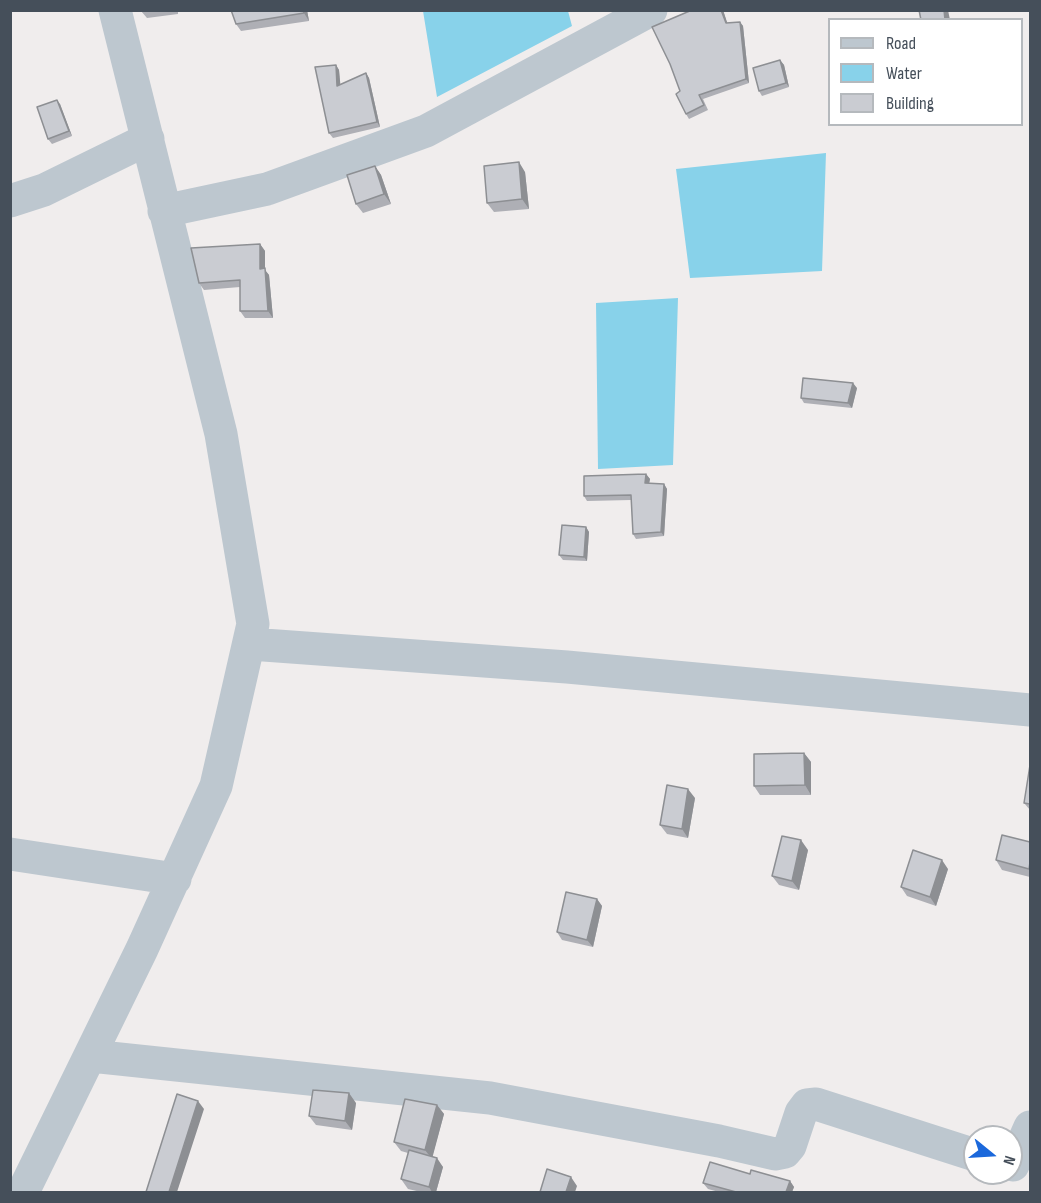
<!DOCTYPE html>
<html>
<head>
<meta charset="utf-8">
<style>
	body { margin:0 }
	#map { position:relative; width:1041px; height:1203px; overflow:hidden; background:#f0eded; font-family:"Sofia Sans Condensed",sans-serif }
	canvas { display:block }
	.frame { position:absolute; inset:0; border:12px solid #454f5a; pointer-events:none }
	.legend { position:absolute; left:828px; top:18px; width:195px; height:108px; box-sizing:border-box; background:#fff; border:2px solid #b5b9bd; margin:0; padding:8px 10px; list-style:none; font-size:18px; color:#454f5a }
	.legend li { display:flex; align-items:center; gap:12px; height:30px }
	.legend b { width:30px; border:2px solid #b5b9bd }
	.north { position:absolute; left:963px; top:1125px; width:60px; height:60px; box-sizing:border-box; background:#fff; border:2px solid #b5b9bd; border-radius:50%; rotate:108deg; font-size:16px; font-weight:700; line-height:24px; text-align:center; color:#454f5a }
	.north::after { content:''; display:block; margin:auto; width:21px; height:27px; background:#1b68db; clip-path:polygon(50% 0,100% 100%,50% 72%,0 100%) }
</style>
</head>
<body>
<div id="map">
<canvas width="1041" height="1203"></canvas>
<div class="frame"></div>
<ul class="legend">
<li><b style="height:8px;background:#bdc7cf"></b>Road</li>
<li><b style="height:16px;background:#88d2ea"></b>Water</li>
<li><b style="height:16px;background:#caccd2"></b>Building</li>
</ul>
<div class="north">N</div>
</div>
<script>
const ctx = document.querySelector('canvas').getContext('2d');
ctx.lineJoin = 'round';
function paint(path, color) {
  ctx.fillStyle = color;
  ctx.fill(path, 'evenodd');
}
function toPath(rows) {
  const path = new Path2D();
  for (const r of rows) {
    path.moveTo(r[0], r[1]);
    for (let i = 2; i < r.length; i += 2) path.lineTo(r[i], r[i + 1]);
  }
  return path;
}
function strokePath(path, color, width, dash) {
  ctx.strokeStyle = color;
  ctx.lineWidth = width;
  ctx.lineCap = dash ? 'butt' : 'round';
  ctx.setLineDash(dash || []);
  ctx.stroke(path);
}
const water = toPath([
	[423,11,568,11,572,26,437,97],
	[826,153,822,271,690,278,676,169],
	[678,298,673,465,598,469,596,303]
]);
const minor = toPath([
	[10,201,44,190,148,139],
	[164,211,267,189,426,131,651,10],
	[250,644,567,667,1030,710],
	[10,854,175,879],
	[91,1056,490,1098,719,1141,775,1154,785,1152,790,1146,801,1113,807,1105,816,1104,975,1155],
	[1013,1165,1030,1127],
	[23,1192,142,949,216,786,253,624,221,434,115,10]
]);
const wall = toPath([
	[178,10,178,14,147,18,141,11],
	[231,10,307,10,309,21,241,31,236,24],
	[723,10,727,23,740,22,743,26,749,83,703,99,708,110,689,119,686,114,680,91],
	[780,60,784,65,789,87,762,96,759,91],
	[336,65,339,70,340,85,366,73,369,78,380,127,333,138,329,133],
	[60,104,72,136,52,144,48,139],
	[375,166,381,175,391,204,363,213,356,204],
	[525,172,529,209,494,212,487,203],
	[260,244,265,251,265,270,269,275,273,318,245,318,240,311,240,287,204,290,199,283],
	[857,388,852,408,804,403,801,398],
	[646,474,650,479,649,484,664,484,667,489,664,536,636,539,633,534,631,500,587,501,584,496],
	[586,527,589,532,587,561,563,560,559,555],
	[804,753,811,762,811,795,760,795,754,786],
	[1030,765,1030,810,1024,803],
	[695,798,688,838,667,834,660,825],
	[1030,842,1030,877,1002,870,996,860],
	[808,850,799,890,779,885,772,876],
	[948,869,936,906,907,896,901,887],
	[597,899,602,906,593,947,562,940,557,932],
	[356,1103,352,1130,316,1125,309,1116],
	[437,1105,444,1114,432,1157,443,1167,436,1192,421,1192,408,1189,401,1179,408,1153,401,1151,394,1142],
	[750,1174,790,1181,794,1187,792,1192,719,1192,708,1189,703,1183]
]);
const shadedWall = toPath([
	[303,10,307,10,309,21,304,13],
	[721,10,723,10,729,28,726,23],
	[944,10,948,10,950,20,945,20],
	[740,22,743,26,749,83,746,79],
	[780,60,784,65,789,87,786,83],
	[336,65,339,70,341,91,337,86],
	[366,73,369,78,380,127,377,122],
	[57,100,60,104,72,136,69,131],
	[519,162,525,172,529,209,522,199],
	[375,166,381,175,391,204,384,194],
	[260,244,265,251,265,270,269,275,273,318,268,311,260,269],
	[853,383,857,388,852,408,848,403],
	[646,474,650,479,648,488,645,483],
	[664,484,667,489,664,536,661,532],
	[586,527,589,532,587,561,584,557],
	[804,753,811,762,811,795,805,785],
	[688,789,695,798,688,838,682,829],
	[801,840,808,850,799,890,792,881],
	[942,860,948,869,936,906,930,897],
	[597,899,602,906,593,947,587,940],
	[349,1093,356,1103,352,1130,345,1121],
	[198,1101,204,1109,177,1192,169,1192],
	[437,1105,444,1114,432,1159,425,1150],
	[437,1158,443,1167,436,1192,432,1192,429,1187],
	[571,1177,577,1186,575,1192,566,1192],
	[790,1181,794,1187,792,1192,786,1192]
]);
const building = toPath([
	[231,10,303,10,304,13,236,24,231,10],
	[692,10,721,10,726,23,740,22,746,79,699,95,704,105,686,114,676,94,680,91,670,64,652,27,692,10],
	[919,10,944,10,945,20,921,20,919,10],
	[780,60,786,83,759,91,753,68,780,60],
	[336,65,337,86,366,73,377,122,329,133,315,67,336,65],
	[57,100,69,131,48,139,37,107,57,100],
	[519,162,522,199,487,203,484,166,519,162],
	[375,166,384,194,356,204,347,175,375,166],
	[260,244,260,269,265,268,268,311,240,311,240,280,199,283,191,248,260,244],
	[803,378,853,383,848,403,801,398,803,378],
	[646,474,645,483,664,484,661,532,633,534,631,495,584,496,584,476,646,474],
	[562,525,586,527,584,557,559,555,562,525],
	[804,753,805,785,754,786,754,754,804,753],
	[1030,765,1030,804,1024,803,1030,765],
	[667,785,688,789,682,829,660,825,667,785],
	[1002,835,1030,842,1030,862,1029,869,996,860,1002,835],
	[782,836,801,840,792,881,772,876,782,836],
	[913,850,942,860,930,897,901,887,913,850],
	[566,892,597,899,587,940,557,932,566,892],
	[313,1090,349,1093,345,1121,309,1116,313,1090],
	[177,1094,198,1101,169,1192,146,1192,177,1094],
	[405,1099,437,1105,425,1150,394,1142,405,1099],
	[409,1150,437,1158,429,1187,401,1179,409,1150],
	[710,1162,750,1174,751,1170,790,1181,786,1192,736,1192,703,1183,710,1162],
	[547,1169,571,1177,566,1192,540,1192,547,1169]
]);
paint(water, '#88d2ea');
strokePath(minor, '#bdc7cf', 33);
paint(wall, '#aeafb5');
paint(shadedWall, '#8d8f93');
paint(building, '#caccd2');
strokePath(building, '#8d8f93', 1.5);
</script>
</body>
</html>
